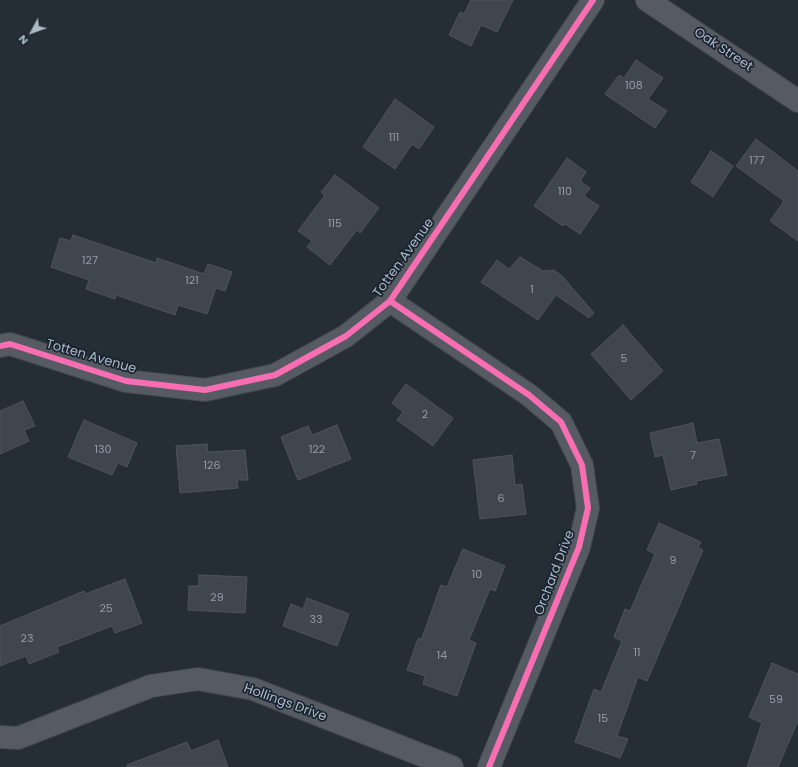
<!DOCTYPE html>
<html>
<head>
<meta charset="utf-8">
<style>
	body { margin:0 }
	#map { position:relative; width:798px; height:767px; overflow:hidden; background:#252d35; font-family:Poppins,sans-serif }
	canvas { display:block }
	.north { position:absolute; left:12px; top:12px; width:40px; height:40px; -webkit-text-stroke:3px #192430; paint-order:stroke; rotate:229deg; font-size:11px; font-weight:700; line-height:16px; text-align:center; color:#aeb9c8 }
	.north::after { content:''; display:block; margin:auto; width:14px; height:18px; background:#aeb9c8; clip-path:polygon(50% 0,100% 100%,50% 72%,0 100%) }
</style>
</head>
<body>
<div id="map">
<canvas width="798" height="767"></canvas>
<div class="north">N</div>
</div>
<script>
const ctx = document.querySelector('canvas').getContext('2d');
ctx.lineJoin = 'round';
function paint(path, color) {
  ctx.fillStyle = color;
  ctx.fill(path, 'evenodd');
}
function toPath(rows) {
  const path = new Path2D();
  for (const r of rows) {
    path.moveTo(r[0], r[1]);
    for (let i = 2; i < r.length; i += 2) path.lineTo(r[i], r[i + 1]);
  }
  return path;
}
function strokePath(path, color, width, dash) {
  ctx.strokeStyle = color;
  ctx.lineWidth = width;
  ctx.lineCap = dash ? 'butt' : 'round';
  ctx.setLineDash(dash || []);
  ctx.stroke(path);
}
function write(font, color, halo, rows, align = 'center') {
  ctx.font = font + ' Poppins,sans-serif';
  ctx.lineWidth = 3.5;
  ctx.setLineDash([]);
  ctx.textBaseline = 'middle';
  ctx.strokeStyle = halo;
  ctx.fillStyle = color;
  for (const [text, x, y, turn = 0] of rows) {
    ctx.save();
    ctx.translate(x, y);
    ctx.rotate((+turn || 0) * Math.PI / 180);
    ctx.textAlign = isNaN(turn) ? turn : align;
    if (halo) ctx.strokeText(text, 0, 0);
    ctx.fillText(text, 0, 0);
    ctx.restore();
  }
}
const building = toPath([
	[471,0,513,0,497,32,481,25,471,46,449,35,460,12,464,14,471,0],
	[636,60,663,78,648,99,667,111,655,128,605,94,619,75,624,78,636,60],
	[395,99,434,127,419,149,412,144,395,169,363,147,395,99],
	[756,139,798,171,798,241,770,221,784,201,736,166,756,139],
	[711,151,733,166,713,197,691,182,711,151],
	[567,158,586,172,580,181,590,188,584,196,599,206,580,234,565,224,563,226,534,206,567,158],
	[335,175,379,208,360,233,357,230,330,265,307,247,312,241,298,231,325,195,321,192,335,175],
	[73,235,156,263,157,258,204,274,208,264,232,272,225,291,216,288,207,314,178,305,175,315,116,295,115,299,86,289,89,280,51,267,60,238,71,241,73,235],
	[520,257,543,271,554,270,562,276,594,313,589,318,556,295,538,320,481,282,497,260,509,269,520,257],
	[623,325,663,371,631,400,591,354,623,325],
	[406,384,453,418,433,446,397,420,403,412,392,403,406,384],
	[23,401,35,426,24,430,29,441,0,454,0,411,23,401],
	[84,420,137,443,127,467,118,463,112,475,68,457,84,420],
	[693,423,697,443,719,439,727,475,696,481,697,484,671,490,663,455,655,457,650,433,693,423],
	[337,425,351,459,298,480,281,437,308,426,312,435,337,425],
	[207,444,208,452,245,450,248,480,237,480,238,488,180,493,176,446,207,444],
	[512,455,515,485,522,484,526,514,480,519,473,460,512,455],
	[659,523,701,542,698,548,703,550,647,681,638,677,617,736,628,739,620,758,575,742,594,689,601,692,622,641,614,637,625,609,630,611,655,554,647,550,659,523],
	[463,549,505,566,495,591,490,589,469,640,476,643,457,696,423,684,425,676,407,670,418,639,422,638,441,585,447,587,463,549],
	[199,575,247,577,245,613,188,610,189,586,199,586,199,575],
	[125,579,142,623,115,633,112,626,57,647,59,652,29,664,26,656,0,666,0,626,84,591,85,594,125,579],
	[307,598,349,614,337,646,283,626,291,604,303,609,307,598],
	[772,663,798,674,798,721,778,767,747,767,762,723,749,717,772,663],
	[218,740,228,767,127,767,127,765,187,742,191,751,218,740]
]);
const minor = toPath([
	[647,0,798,101],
	[390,301,529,395,561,422,582,465,588,508,579,547,489,767],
	[0,346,10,344,126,381,205,390,275,375,346,336,390,301,593,0],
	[0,737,18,738,151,686,198,679,253,689,452,767]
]);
const cycleway = toPath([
	[390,301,529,395,561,422,582,465,588,508,579,547,489,767],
	[0,346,10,344,126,381,205,390,275,375,346,336,390,301,593,0]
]);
const numberNames = [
	["108",634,86],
	["111",394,138],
	["177",757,161],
	["110",565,192],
	["115",335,224],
	["127",90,261],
	["121",192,281],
	["1",532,290],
	["5",624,359],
	["2",425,415],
	["130",103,450],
	["122",317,450],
	["7",693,456],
	["126",212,466],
	["6",501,499],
	["9",673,561],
	["10",477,575],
	["29",217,598],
	["25",106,609],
	["33",316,620],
	["23",27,639],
	["11",637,653],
	["14",442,656],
	["59",776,700],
	["15",603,719]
];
const streetNames = [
	["Oak Street",723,50,34],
	["Totten Avenue",404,258,-54],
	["Totten Avenue",91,357,16],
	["Orchard Drive",555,573,-69],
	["Hollings Drive",285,703,20]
];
paint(building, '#3f464d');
strokePath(building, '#4d545e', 1);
strokePath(minor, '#42474d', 24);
strokePath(minor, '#565b63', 22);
strokePath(cycleway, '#f96db3', 6);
write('11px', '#929ca9', null, numberNames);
write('13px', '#aeb9c8', '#192430', streetNames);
</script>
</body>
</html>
